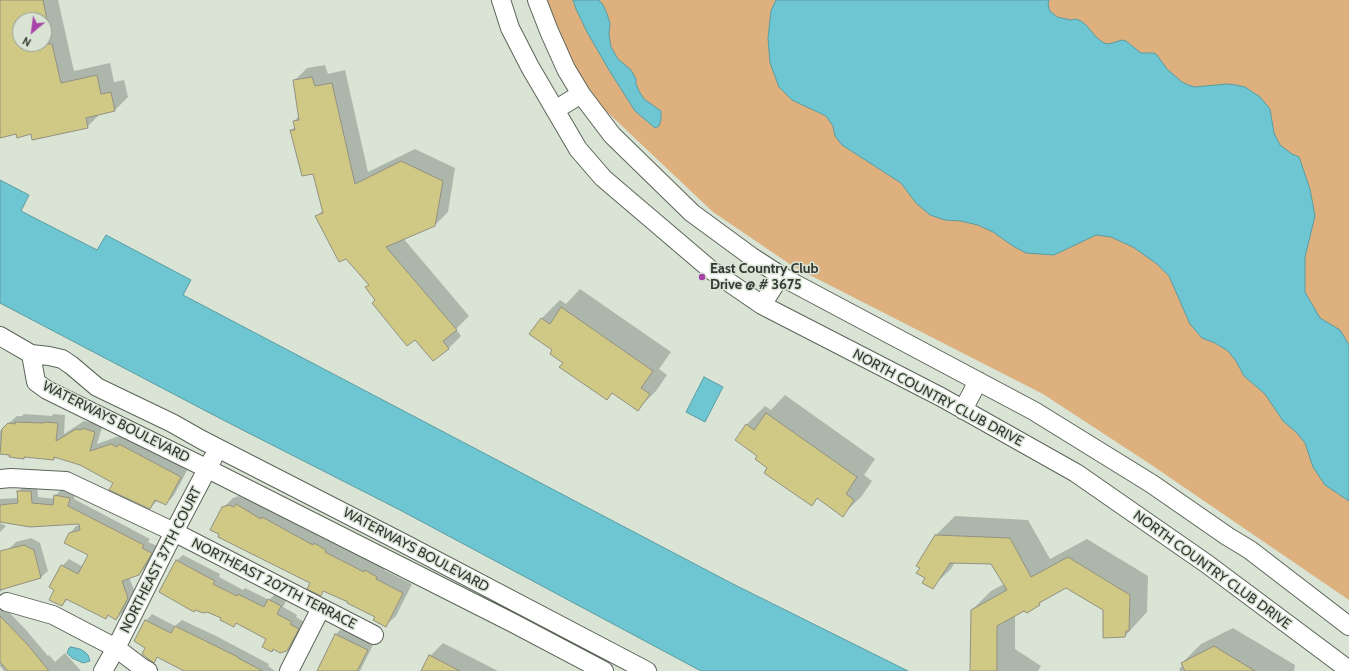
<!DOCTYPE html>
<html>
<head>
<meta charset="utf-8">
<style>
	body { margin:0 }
	#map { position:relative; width:1349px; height:671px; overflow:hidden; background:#d9e4d5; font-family:Cabin,sans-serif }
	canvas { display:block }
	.north { position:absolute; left:12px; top:12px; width:40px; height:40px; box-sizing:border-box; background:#d9e4d5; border:1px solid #97a094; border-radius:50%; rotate:209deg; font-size:11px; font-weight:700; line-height:16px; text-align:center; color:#343933 }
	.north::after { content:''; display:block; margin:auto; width:14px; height:18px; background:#a643a9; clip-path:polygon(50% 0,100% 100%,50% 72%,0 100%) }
</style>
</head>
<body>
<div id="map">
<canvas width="1349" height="671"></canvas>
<div class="north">N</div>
</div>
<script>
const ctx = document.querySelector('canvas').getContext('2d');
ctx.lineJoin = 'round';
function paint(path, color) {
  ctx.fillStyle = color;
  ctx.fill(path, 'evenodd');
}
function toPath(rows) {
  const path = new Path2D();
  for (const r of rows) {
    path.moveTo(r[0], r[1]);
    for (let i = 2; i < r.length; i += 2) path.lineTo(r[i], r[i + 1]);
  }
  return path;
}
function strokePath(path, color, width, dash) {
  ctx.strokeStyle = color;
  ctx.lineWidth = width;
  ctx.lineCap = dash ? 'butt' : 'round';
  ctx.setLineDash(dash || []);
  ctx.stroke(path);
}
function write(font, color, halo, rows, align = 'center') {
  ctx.font = font + ' Cabin,sans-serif';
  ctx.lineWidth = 3;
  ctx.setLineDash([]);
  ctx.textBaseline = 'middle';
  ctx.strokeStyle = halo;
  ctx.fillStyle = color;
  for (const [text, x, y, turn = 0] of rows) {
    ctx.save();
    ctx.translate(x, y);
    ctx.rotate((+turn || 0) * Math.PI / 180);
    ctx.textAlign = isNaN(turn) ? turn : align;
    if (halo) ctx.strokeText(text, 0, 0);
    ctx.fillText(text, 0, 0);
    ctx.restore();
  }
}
const green = toPath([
	[544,0,1349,0,1349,600,1150,464,1043,394,794,267,713,212,604,109,571,63]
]);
const water = toPath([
	[573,0,599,0,603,5,607,14,610,23,609,35,611,47,618,59,631,70,636,79,636,84,639,91,644,99,661,111,661,120,659,126,655,128,635,111,609,70,587,32,576,9,573,0],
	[776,0,1049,0,1048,5,1050,11,1057,17,1071,20,1076,19,1081,21,1086,25,1097,38,1104,43,1109,44,1122,40,1126,41,1141,53,1154,53,1157,55,1167,69,1182,82,1188,85,1195,87,1227,84,1236,85,1245,87,1260,97,1270,109,1274,133,1280,145,1292,154,1299,157,1310,189,1315,216,1305,257,1305,292,1320,318,1340,330,1349,345,1349,501,1325,485,1313,467,1305,443,1296,432,1283,421,1265,394,1244,376,1236,361,1228,351,1215,343,1202,338,1190,324,1169,276,1157,264,1133,247,1111,237,1096,235,1054,255,1026,253,1013,246,993,232,978,225,961,221,945,220,930,215,916,203,901,183,842,145,835,136,833,126,826,116,792,100,779,87,770,63,768,38,771,11,776,0],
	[0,180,29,195,21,211,97,250,106,235,191,280,183,295,733,584,908,671,701,671,400,510,225,421,0,303,0,180],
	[704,377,723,387,705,422,686,412,704,377],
	[71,647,80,649,85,652,88,655,90,661,83,663,72,658,67,653,69,648,71,647]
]);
const shadow = toPath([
	[0,0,58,0,74,71,110,63,114,82,124,80,128,97,115,110,101,113,87,127,32,133,17,133,0,137],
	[20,20,44,20,44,44,20,44],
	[325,65,328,74,345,70,368,172,415,149,455,168,448,212,435,225,403,238,469,316,456,329,461,336,448,349,415,339,376,300,366,287,370,284,316,217,323,210,314,173,291,130,295,127,294,121,299,116,294,81,307,68],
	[580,289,671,352,659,369,667,375,656,391,638,409,613,392,607,399,564,362,554,350,531,334,542,318,560,300,566,304],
	[785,395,875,459,864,475,872,481,861,497,842,515,818,498,811,505,769,468,758,456,747,424,765,406,771,410],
	[24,414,52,416,53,414,65,415,64,434,84,421,89,422,91,420,103,424,97,444,119,436,125,439,128,436,188,469,174,495,166,504,158,500,150,508,114,483,80,464,56,457,54,459,26,456,24,458,0,454,0,431,17,416,22,416],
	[37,484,38,497,55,499,55,496,62,489,76,491,74,499,150,539,148,542,157,546,146,567,139,574,129,577,134,590,123,612,116,619,109,615,106,617,68,599,62,605,56,589,62,566,69,559,83,567,90,554,70,533,76,526,80,525,80,523,0,520,0,499,18,498,18,492,25,485],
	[246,495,334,542,373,563,375,561,385,567,384,570,412,584,396,616,386,625,376,617,325,590,320,594,311,583,223,508,233,498,239,496,243,498],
	[955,516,1028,520,1050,559,1087,539,1148,576,1147,612,1125,636,1104,609,1066,587,1045,599,1039,604,1024,609,1015,614,1015,649,1041,666,1038,671,971,671,972,610,991,591,1004,584,992,563,955,562,951,569,932,587,926,578,936,535],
	[0,523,6,526,0,532],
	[31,538,40,543,48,571,41,577,6,587,0,592,0,555,9,549,16,542],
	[183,555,220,574,219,577,243,590,245,588,269,600,276,593,287,599,283,607,297,615,296,617,304,622,293,643,286,650,268,638,237,623,234,626,222,618,176,561],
	[0,603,26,630,48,656,49,655,55,662,65,653,81,671,4,671,0,666],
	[152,614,175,626,182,620,216,636,269,664,268,666,275,671,187,671,158,657,154,661,147,648,146,621],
	[343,627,374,643,360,671,318,671,336,634],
	[1233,628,1295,665,1294,671,1180,671,1179,669,1183,665,1182,663,1201,644],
	[443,643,498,671,422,671,430,656]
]);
const building = toPath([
	[0,0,43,0,47,20,20,20,20,44,52,44,61,83,97,75,101,94,111,92,115,111,86,118,88,128,32,140,31,134,17,138,16,134,0,138,0,0],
	[312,77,315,86,332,83,355,184,401,161,443,181,435,226,386,247,457,330,443,341,449,349,433,361,415,340,407,346,372,303,375,300,365,287,369,285,346,259,339,262,315,216,323,213,313,174,302,176,290,130,295,130,293,121,299,120,293,80,312,77],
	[561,307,653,371,641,388,650,394,638,411,612,393,607,400,559,367,563,363,550,354,552,350,529,334,541,318,550,324,561,307],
	[766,413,857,477,846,494,854,500,843,517,817,498,812,506,764,473,767,468,755,459,757,456,735,440,746,424,754,430,766,413],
	[15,422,44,423,44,422,58,423,56,441,76,429,81,430,82,428,95,432,90,451,111,444,117,447,119,444,181,477,166,505,155,500,150,509,109,490,113,483,80,465,54,457,54,460,24,457,24,459,9,457,10,455,0,454,2,429,8,423,15,424,15,422],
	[17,491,31,491,32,503,53,505,54,495,70,498,68,506,144,545,142,548,152,553,139,575,122,581,128,598,116,620,108,615,106,619,66,599,62,606,49,600,54,590,49,587,61,565,78,574,88,555,64,543,69,533,80,530,79,524,30,527,0,522,0,505,18,503,17,491],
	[236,504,261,519,262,517,313,545,314,543,326,550,325,552,364,572,365,570,377,577,376,579,403,593,386,627,373,620,375,617,347,603,348,602,323,591,321,596,307,589,310,583,218,537,219,534,210,530,222,507,229,505,234,507,236,504],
	[935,535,1010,538,1031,577,1068,557,1130,595,1129,631,1126,631,1125,637,1103,638,1103,610,1066,588,1039,603,1040,605,1027,613,1024,611,997,626,997,671,970,671,971,610,1007,590,991,564,950,563,933,589,922,583,925,578,916,573,920,568,916,566,935,535],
	[24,545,34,550,41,578,0,590,0,551,24,545],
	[176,560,215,581,213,584,237,596,238,594,264,607,268,599,281,606,277,614,292,622,290,624,299,629,287,651,280,653,273,649,272,652,262,647,266,639,236,623,234,627,220,620,221,618,207,612,203,613,195,610,194,612,159,592,176,560],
	[0,616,28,645,49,671,8,671,0,662,0,616],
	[145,620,171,633,175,626,238,657,238,658,263,671,184,671,157,657,154,663,142,654,145,648,134,641,145,620],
	[335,634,368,650,357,671,317,671,335,634],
	[1214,646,1255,671,1185,671,1181,663,1214,646],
	[429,655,460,671,421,671,429,655]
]);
const minor = toPath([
	[501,0,510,28,530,67,578,149,603,178,711,270,762,305,941,397,1076,473,1207,564,1349,670],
	[537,0,549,31,566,69,581,94,612,135,692,213,752,257,786,279,1034,411,1152,484,1227,536,1250,550,1349,626],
	[555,110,581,94],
	[762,305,781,275],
	[0,336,31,354,49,356,62,359,71,365,97,387,172,423,202,440,403,543,647,671],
	[31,354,36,382,47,390,208,469,513,623,604,671],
	[963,410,978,381],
	[0,479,11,478,66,481,174,532,374,635],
	[7,602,53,615,116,648,141,667,148,671],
	[103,671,116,648,174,532,213,458],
	[289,671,321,608]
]);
const markers = [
	[702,277,4,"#a643a9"]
];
const poiNames = [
	["East Country Club",710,269],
	["Drive @ # 3675",710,285]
];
const streetNames = [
	["NORTH COUNTRY CLUB DRIVE",938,398,28],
	["WATERWAYS BOULEVARD",116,422,27],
	["WATERWAYS BOULEVARD",416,550,28],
	["NORTHEAST 37TH COURT",161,560,-63],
	["NORTH COUNTRY CLUB DRIVE",1212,570,36],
	["NORTHEAST 207TH TERRACE",274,584,27]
];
paint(green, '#ddb07e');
paint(water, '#6dc6d1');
strokePath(water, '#5c9ca2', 1);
paint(shadow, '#0003');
paint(building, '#d0c986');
strokePath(building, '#929081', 1);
strokePath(minor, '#5c6559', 20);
strokePath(minor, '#fff', 18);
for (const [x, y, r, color] of markers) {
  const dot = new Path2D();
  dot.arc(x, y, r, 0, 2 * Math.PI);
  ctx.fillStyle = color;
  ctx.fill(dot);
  strokePath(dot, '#d9e4d5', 1.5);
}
write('bold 14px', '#343933', '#d9e4d5', poiNames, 'left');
write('14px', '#343933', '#d9e4d5', streetNames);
</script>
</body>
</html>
